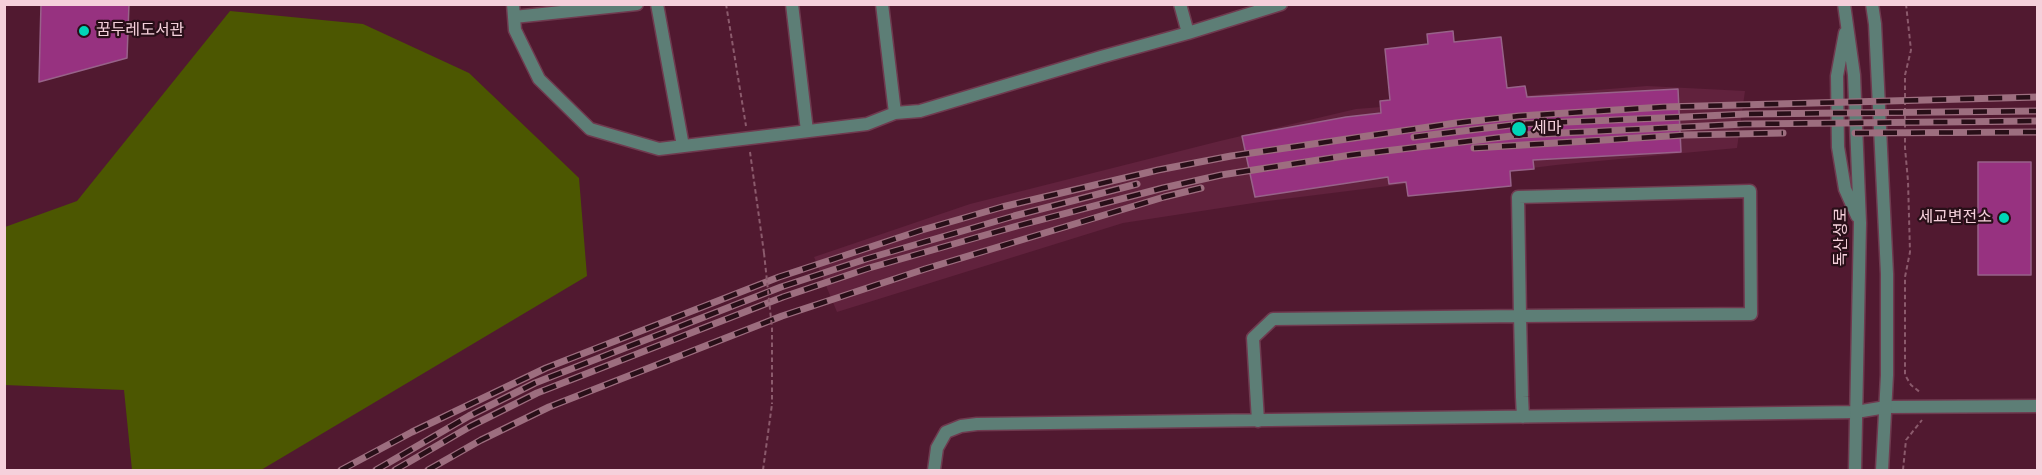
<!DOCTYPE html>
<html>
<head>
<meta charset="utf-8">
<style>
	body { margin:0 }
	#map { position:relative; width:2042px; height:475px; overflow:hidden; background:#511930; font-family:"DM Sans",sans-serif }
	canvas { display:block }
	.frame { position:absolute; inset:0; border:6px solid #f5d0db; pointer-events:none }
</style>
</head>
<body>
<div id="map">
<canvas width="2042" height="475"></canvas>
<div class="frame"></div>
</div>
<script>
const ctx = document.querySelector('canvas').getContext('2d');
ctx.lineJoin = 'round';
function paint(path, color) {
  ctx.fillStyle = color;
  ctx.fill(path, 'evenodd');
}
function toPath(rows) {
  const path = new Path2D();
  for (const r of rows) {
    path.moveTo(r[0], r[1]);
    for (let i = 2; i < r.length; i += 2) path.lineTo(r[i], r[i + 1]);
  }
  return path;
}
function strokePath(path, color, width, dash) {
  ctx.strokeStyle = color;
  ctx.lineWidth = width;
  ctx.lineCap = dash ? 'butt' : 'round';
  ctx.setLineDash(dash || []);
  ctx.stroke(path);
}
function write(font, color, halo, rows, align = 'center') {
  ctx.font = font + ' "DM Sans","Noto Sans KR",sans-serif';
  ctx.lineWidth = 4.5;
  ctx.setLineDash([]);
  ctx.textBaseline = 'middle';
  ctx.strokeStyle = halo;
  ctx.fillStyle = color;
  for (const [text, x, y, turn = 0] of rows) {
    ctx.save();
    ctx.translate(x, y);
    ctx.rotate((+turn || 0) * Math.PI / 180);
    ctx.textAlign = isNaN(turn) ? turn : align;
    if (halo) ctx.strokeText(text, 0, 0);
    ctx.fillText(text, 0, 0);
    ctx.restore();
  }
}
const built = toPath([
	[1647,86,1745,91,1737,148,1556,165,1260,202,1123,223,837,312,814,257,970,204,1220,141,1356,109]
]);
const green = toPath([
	[230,11,363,24,469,73,579,178,587,276,261,470,132,470,124,390,5,385,5,227,77,201]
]);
const building = toPath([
	[41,4,129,4,127,58,39,82,41,4],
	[1453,31,1454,42,1501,37,1507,88,1525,86,1527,97,1678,89,1681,152,1533,160,1534,169,1510,171,1511,186,1408,196,1406,182,1389,184,1388,177,1255,197,1242,136,1346,117,1381,113,1380,101,1390,100,1385,49,1428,44,1427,34,1453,31],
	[1978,162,2031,162,2031,275,1978,275,1978,162]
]);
const path = toPath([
	[726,4,746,126],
	[1906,4,1911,50,1905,75,1905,148,1908,181,1910,252,1905,277,1905,375,1911,385,1921,393],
	[750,152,764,253],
	[763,470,772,404],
	[1903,470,1906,440,1922,420]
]);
const minor = toPath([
	[513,4,515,30,539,79,590,129,659,149,867,124,895,113],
	[657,4,683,146],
	[792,4,807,131],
	[882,4,895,113,920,111,1101,57,1188,33],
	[1180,4,1188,33,1281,4],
	[514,17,637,4],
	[1258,421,1253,338,1273,319,1520,316,1751,314,1750,191,1518,197,1520,316,1522,397,1523,417],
	[934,470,937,448,946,432,961,426,977,424,1856,412,1886,407,2038,406]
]);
const tertiary = toPath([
	[1844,4,1854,75,1860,223,1855,470],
	[1872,4,1875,24,1887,274,1887,375,1882,470],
	[1845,33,1837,76,1838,147,1845,189,1857,216]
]);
const rail = toPath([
	[1855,133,2038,132],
	[1414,137,1519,124,1684,117,1746,114,2038,111],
	[1474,148,1685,135,1783,133],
	[341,470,412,432,546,368,779,277,922,230,1002,207,1158,170,1231,156,1456,123,1519,116,1664,107,2038,97],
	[376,470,469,416,535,383,781,287,866,259,1014,216,1137,184],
	[395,470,471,426,537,393,783,297,869,268,1017,226,1163,188,1221,175,1351,155,1521,135,1745,124,2038,121],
	[428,470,481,440,549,407,782,316,925,269,1164,197,1201,188]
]);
const pathBridge = toPath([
	[764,253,772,328,772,404]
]);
const markers = [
	[84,31,6,"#00d5b7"],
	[1519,129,8,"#00d5b7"],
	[2004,218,6,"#00d5b7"]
];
const poiNames = [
	["꿈두레도서관",96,31],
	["세마",1532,129],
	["세교변전소",1992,218,"right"]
];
const streetNames = [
	["독산성로",1842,237,-90]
];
paint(built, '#61223d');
paint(green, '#4c5701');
paint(building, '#973280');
strokePath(building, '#986289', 1.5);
strokePath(minor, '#6f3a4f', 15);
strokePath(tertiary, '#6f3a4f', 15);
strokePath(path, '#8b5a6c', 2, [4.5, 3]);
strokePath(minor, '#5d7e76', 12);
strokePath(tertiary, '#5d7e76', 12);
strokePath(rail, '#9d6e7f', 7);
strokePath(rail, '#280f18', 4.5, [14]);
strokePath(pathBridge, '#8b5a6c', 2, [4.5, 3]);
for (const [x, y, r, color] of markers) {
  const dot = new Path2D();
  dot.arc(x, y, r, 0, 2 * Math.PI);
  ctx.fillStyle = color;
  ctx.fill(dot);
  strokePath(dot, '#280f18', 2);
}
write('16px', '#f5d0db', '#280f18', poiNames, 'left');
write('16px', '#f5d0db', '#280f18', streetNames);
</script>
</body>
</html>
